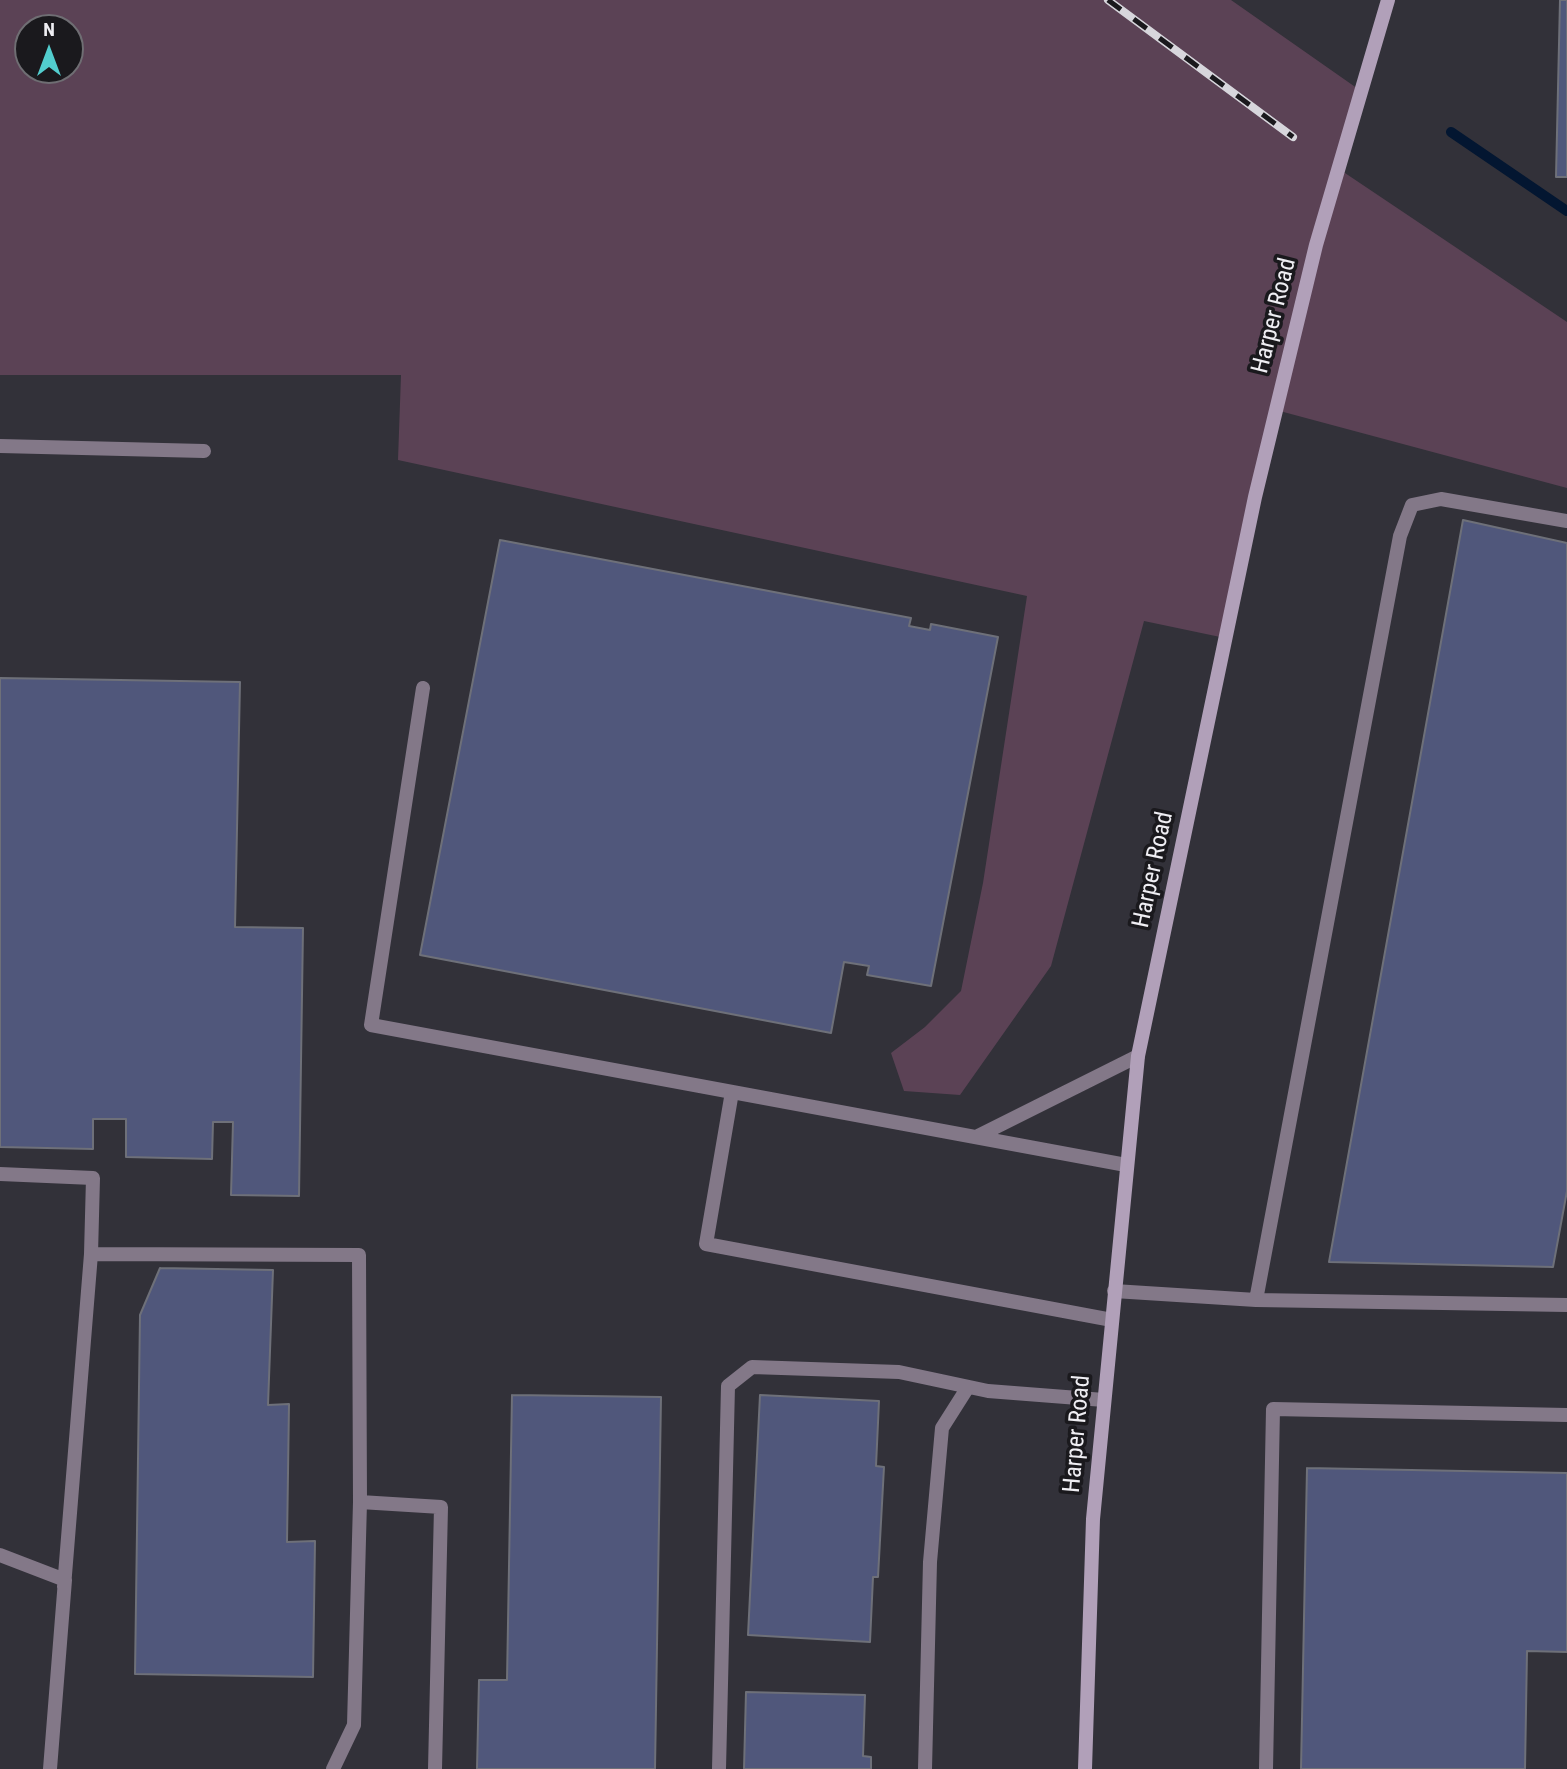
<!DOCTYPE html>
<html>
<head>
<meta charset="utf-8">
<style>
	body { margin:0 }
	#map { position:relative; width:1567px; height:1769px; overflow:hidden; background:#323139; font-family:"Roboto Condensed",sans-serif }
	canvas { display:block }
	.north { position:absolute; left:14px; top:14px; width:70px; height:70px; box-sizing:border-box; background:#1a191d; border:2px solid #6f6e73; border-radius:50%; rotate:0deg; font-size:19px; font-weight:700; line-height:28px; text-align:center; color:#efeef3 }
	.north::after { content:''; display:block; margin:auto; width:24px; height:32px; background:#52cdce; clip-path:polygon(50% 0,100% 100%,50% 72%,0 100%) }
</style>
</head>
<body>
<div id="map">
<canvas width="1567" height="1769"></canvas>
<div class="north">N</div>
</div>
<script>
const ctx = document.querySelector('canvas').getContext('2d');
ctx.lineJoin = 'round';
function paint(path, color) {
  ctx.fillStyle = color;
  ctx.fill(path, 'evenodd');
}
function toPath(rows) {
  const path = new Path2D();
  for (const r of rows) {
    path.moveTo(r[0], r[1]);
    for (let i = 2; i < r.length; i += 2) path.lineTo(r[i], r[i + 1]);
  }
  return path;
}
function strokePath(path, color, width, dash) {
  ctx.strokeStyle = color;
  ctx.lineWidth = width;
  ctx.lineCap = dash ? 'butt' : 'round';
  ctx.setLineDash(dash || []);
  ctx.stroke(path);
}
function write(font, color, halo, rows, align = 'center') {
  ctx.font = font + ' "Roboto Condensed",sans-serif';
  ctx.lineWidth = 7;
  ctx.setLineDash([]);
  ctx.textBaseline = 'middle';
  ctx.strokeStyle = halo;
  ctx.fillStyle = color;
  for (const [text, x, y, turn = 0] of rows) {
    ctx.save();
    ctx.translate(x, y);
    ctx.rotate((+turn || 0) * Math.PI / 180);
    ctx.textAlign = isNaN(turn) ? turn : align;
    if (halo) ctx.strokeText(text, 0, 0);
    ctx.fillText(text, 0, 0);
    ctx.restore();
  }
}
const green = toPath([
	[0,0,1231,0,1361,91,1342,171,1567,322,1567,488,1276,410,1225,638,1144,621,1051,966,960,1095,904,1091,891,1053,925,1027,961,991,983,883,1027,596,398,460,401,375,0,375],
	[28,28,70,28,70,70,28,70]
]);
const stream = toPath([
	[1451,132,1567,211]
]);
const building = toPath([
	[1560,0,1567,0,1567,177,1556,177,1560,0],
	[1463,520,1567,543,1567,1191,1553,1267,1329,1262,1463,520],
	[500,540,911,618,909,626,930,630,931,624,998,637,931,986,867,975,869,966,844,962,831,1033,420,955,500,540],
	[0,678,240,682,235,927,303,928,299,1196,231,1195,233,1122,213,1122,212,1159,126,1157,126,1119,93,1119,93,1149,0,1147,0,678],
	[160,1268,273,1270,268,1405,289,1404,287,1542,315,1541,313,1677,135,1674,140,1315,160,1268],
	[512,1395,661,1397,655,1769,477,1769,479,1680,507,1680,512,1395],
	[760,1395,879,1401,876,1466,884,1467,878,1577,873,1577,870,1642,748,1635,760,1395],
	[1307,1468,1567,1473,1567,1652,1527,1651,1525,1769,1301,1769,1307,1468],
	[746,1692,865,1695,863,1756,871,1757,871,1769,744,1769,746,1692]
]);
const lane = toPath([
	[0,446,204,451],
	[423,688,371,1025,1126,1165],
	[732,1092,706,1244,1112,1320],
	[976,1137,1138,1056],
	[0,1174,93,1178,91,1254,359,1255,360,1502],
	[1114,1291,1256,1300,1400,536,1412,505,1441,499,1567,521],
	[1256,1300,1567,1305],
	[0,1555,65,1580,50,1769],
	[64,1587,91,1254],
	[333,1769,354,1725,360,1502,441,1507,435,1769],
	[719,1769,728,1386,752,1367,899,1372,988,1391,1104,1400],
	[925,1769,930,1562,942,1428,968,1387],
	[1266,1769,1273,1409,1567,1415]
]);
const secondary = toPath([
	[1085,1769,1093,1519,1138,1056,1255,497,1316,245,1388,0]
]);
const rail = toPath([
	[1108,0,1293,137]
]);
const streetNames = [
	["Harper Road",1275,316,-76],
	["Harper Road",1154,870,-78],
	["Harper Road",1078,1434,-85]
];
paint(green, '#5b4255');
strokePath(stream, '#031631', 10);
paint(building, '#50577b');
strokePath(building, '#6e7079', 2);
strokePath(lane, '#837888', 14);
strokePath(secondary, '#b1a0b9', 14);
strokePath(rail, '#d7d6dc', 8);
strokePath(rail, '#1a191d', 5, [16]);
write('24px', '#efeef3', '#1a191d', streetNames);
</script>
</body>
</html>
